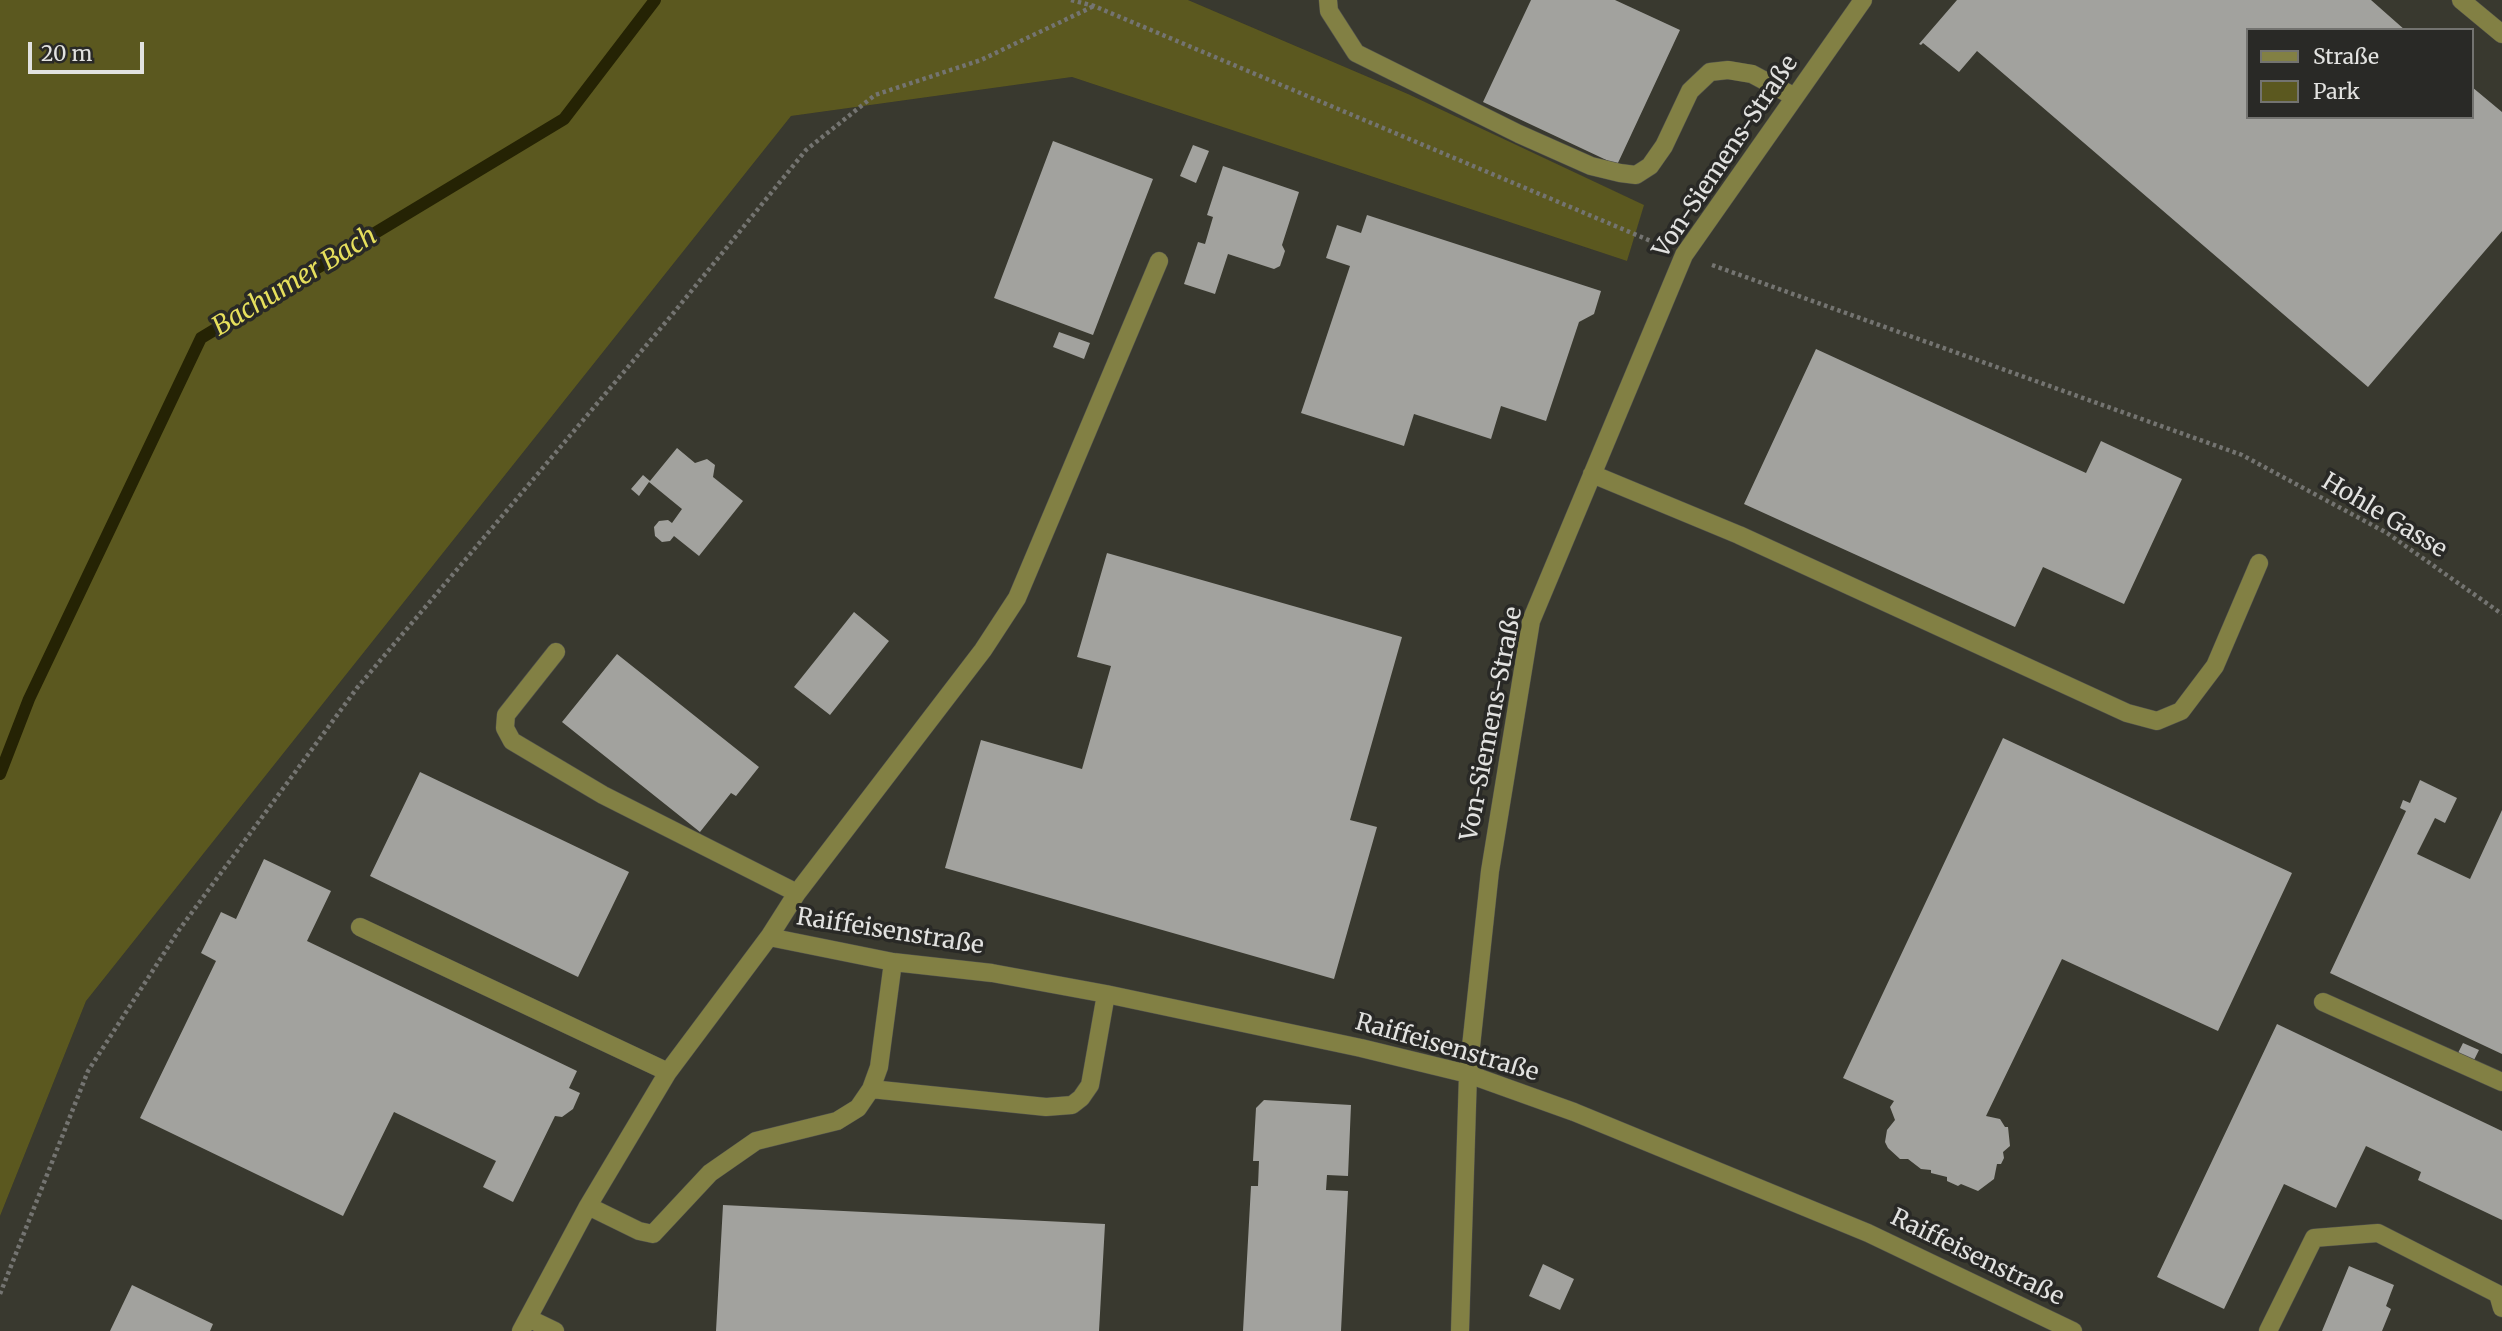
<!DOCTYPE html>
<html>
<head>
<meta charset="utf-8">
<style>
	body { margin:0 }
	#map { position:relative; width:2502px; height:1331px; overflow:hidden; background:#333330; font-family:Merriweather,serif }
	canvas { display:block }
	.legend { position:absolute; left:2246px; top:28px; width:228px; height:91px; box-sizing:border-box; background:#292926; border:2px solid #737370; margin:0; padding:9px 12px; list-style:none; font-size:21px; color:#e2e2e0 }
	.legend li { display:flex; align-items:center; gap:14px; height:35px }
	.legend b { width:35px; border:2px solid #737370 }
	.scale { position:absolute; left:28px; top:42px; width:116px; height:32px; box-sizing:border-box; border:4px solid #e2e2e0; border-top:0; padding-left:9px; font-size:21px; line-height:24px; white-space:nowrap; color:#e2e2e0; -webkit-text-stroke:5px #292926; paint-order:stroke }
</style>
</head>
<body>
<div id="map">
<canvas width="2502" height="1331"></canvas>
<ul class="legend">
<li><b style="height:9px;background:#828044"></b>Straße</li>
<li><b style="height:19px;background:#5b581f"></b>Park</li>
</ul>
<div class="scale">20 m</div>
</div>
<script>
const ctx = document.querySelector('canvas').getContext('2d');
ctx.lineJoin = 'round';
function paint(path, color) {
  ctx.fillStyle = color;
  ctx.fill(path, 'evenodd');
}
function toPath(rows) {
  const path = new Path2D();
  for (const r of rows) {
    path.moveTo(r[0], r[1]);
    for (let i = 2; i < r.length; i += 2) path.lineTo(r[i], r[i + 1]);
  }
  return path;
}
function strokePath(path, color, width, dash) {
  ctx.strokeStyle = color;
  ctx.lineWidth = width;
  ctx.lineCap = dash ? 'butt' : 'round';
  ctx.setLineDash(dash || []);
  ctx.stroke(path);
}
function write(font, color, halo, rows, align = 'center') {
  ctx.font = font + ' Merriweather,serif';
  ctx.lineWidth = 7;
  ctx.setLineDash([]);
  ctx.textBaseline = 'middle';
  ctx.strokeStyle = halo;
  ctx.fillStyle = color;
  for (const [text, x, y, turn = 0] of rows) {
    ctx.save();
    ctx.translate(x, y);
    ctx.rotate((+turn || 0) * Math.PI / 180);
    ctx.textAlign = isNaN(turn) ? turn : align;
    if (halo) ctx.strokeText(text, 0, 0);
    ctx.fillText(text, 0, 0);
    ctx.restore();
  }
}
const built = toPath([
	[1188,0,2502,0,2502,1331,0,1331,0,1216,86,1001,791,116,1072,77,1627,261,1643,205,1408,94],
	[2248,30,2472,30,2472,117,2248,117]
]);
const green = toPath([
	[0,0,1188,0,1408,94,1644,205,1627,261,1072,77,791,116,86,1001,0,1216]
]);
const stream = toPath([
	[0,774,29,699,201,338,564,119,655,0]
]);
const building = toPath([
	[1531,0,1615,0,1680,30,1617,165,1483,102],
	[1957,0,2371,0,2405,30,2248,30,2248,117,2472,117,2472,87,2502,112,2502,231,2368,387,1977,51,1959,72,1923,43,1921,45,1919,44],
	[1053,141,1153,179,1093,335,994,298],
	[1193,145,1209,151,1196,183,1180,176],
	[1223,166,1299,192,1282,245,1285,251,1280,266,1274,269,1228,254,1215,294,1184,284,1198,242,1205,244,1213,217,1207,215],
	[1367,215,1601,291,1594,314,1579,322,1546,421,1501,406,1491,439,1414,414,1404,446,1301,413,1350,266,1326,258,1337,225,1361,233],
	[1059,332,1090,343,1084,359,1053,347],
	[1816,349,2086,473,2101,441,2182,479,2124,604,2043,567,2015,627,1744,504],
	[677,448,695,463,707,459,715,465,713,477,743,501,699,556,674,536,670,541,662,542,655,536,654,527,659,521,668,520,672,523,682,509,649,482,639,496,631,489,643,475,650,481],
	[1107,553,1402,637,1350,820,1377,827,1334,979,945,868,981,740,1082,769,1111,666,1077,657],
	[854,612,889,641,830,715,794,687],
	[617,654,759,767,736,796,731,793,700,832,562,722],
	[2003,738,2292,873,2218,1031,2062,959,1986,1116,2000,1119,2005,1127,2008,1127,2010,1146,2003,1152,2004,1158,2001,1164,1997,1164,1994,1179,1978,1191,1961,1184,1958,1186,1947,1181,1947,1177,1931,1173,1931,1170,1921,1169,1908,1159,1900,1159,1888,1148,1885,1142,1887,1130,1895,1120,1890,1107,1894,1101,1843,1078],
	[420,772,629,872,578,977,370,876],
	[2420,780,2457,798,2445,823,2435,818,2417,854,2470,879,2502,810,2502,1054,2330,973,2406,811,2400,808,2403,800,2410,803],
	[264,859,331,891,307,941,577,1071,569,1088,580,1093,573,1109,562,1117,555,1116,513,1202,483,1187,496,1161,394,1112,343,1216,140,1118,216,961,201,953,221,912,236,919],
	[2277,1024,2502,1131,2502,1220,2418,1180,2421,1172,2366,1146,2336,1208,2284,1184,2224,1309,2157,1277],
	[2463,1043,2479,1050,2473,1062,2457,1055],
	[1264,1100,1351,1105,1348,1176,1327,1175,1326,1190,1348,1191,1341,1331,1243,1331,1251,1186,1258,1186,1259,1161,1253,1161,1256,1108],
	[723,1205,1105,1224,1099,1331,716,1331],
	[1543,1264,1574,1279,1560,1310,1529,1296],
	[2349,1266,2394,1285,2386,1306,2391,1309,2382,1331,2322,1331],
	[132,1285,213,1324,210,1331,110,1331]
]);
const path = toPath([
	[1071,0,1094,6,1658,244],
	[1712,265,2242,455,2387,533,2502,614],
	[0,1294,88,1071,179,930,357,688,671,316,806,150,875,95,981,60,1094,6]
]);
const minor = toPath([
	[1328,0,1329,11,1356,53,1519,134,1591,166,1620,173,1636,175,1650,166,1664,146,1690,91,1710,72,1728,70,1752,74,1795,97],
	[2461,0,2502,34],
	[1592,474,1739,535,2127,713,2157,721,2181,711,2215,666,2259,563],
	[556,652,506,715,505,728,512,741,603,795,797,893],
	[360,927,668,1072],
	[769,937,797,893,983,650,1017,598,1159,261],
	[2323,1002,2502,1082],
	[871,1089,1046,1107,1072,1105,1081,1098,1090,1085,1106,994],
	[588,1206,639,1231,653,1234,710,1173,756,1141,837,1121,858,1108,871,1089,879,1067,893,962],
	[528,1318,555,1331],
	[521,1331,588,1206,668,1072,769,937,893,962,992,973,1106,994,1361,1048,1468,1074,1574,1112,1868,1233,2073,1331],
	[1460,1331,1468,1074,1490,871,1531,621,1684,255,1863,0],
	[2268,1331,2314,1238,2378,1233,2498,1294,2502,1308]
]);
const streetNames = [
	["Von-Siemens-Straße",1726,157,-56],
	["Hohle Gasse",2384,516,31],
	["Von-Siemens-Straße",1492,724,-79],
	["Raiffeisenstraße",890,932,9],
	["Raiffeisenstraße",1447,1048,16],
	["Raiffeisenstraße",1977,1258,26]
];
const waterNames = [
	["Bachumer Bach",295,282,-31]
];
paint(built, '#39392f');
paint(green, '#5b581f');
strokePath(stream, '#252304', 12);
paint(building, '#a2a29e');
strokePath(minor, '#4f4f4c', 19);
strokePath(path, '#747471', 4.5, [3.5, 3.5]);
strokePath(minor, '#828044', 18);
write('24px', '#e2e2e0', '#292926', streetNames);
write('italic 26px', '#e6df5c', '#292926', waterNames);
</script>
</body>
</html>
